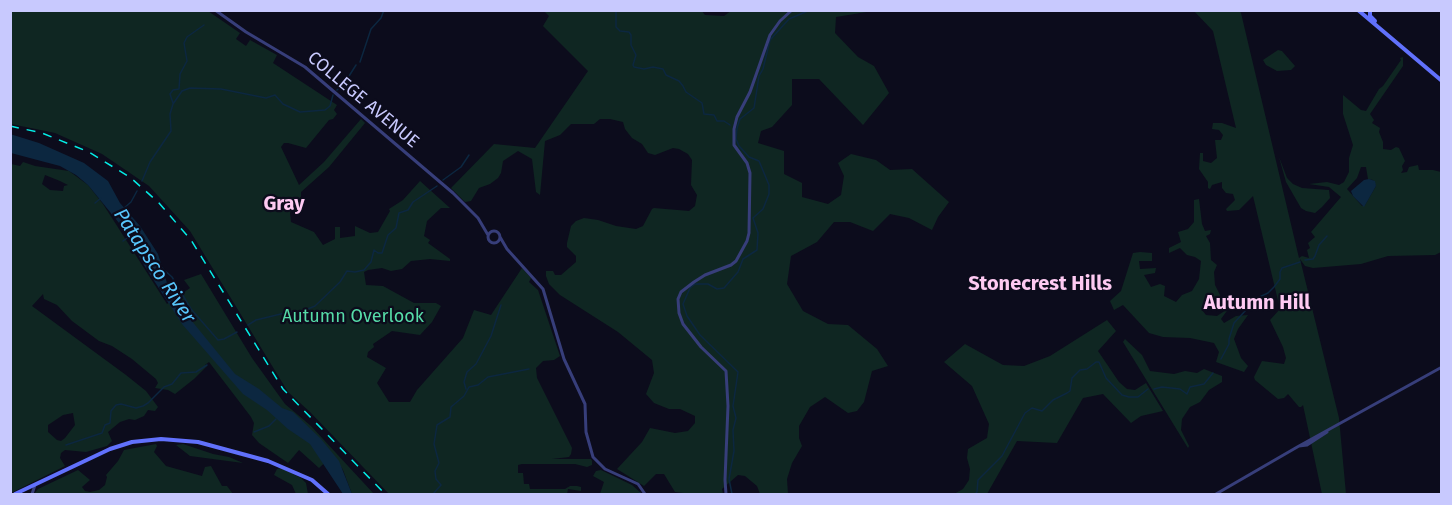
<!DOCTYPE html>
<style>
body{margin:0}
#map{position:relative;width:1452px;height:505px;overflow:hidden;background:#0c0c1c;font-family:"Fira Sans",sans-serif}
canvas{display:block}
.frame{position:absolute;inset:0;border:12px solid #c8c9fe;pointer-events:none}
</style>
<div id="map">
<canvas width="1452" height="505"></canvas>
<div class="frame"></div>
</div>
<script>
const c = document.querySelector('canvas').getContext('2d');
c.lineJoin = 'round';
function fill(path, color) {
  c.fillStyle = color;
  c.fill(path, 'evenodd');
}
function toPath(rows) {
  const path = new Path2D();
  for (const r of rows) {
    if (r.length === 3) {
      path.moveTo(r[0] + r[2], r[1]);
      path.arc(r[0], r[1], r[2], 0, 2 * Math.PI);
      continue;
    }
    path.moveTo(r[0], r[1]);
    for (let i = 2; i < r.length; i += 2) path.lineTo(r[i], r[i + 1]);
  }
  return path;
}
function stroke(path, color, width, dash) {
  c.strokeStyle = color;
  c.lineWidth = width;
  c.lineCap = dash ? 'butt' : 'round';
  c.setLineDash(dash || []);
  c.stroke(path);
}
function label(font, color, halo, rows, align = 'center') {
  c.font = font + ' "Fira Sans",sans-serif';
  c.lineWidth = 4.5;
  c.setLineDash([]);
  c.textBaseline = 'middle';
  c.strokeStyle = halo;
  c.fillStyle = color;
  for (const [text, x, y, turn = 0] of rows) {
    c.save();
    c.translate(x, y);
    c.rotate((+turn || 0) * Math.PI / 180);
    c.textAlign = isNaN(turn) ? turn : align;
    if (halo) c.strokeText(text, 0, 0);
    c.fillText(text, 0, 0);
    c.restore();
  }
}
fill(toPath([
 [701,10,705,15,724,16,732,10,879,10,836,17,835,33,858,57,874,66,889,93,863,125,819,79,792,79,792,105,772,127,761,131,758,143,784,151,784,174,802,183,802,197,828,204,841,195,844,176,838,163,851,154,876,160,890,170,912,169,949,202,938,217,932,230,909,218,890,214,873,231,850,222,834,222,817,242,791,256,787,284,803,311,828,324,848,325,877,349,888,366,872,371,864,402,857,411,848,413,825,397,810,407,799,426,799,438,802,446,792,463,787,479,788,494,760,494,757,486,745,476,738,475,722,489,723,494,692,494,675,492,664,474,656,474,644,486,617,469,642,442,650,428,675,433,688,431,695,423,695,416,680,409,669,409,654,403,646,394,654,373,652,360,618,332,560,295,549,284,546,276,546,271,553,271,555,275,561,275,576,262,576,256,567,247,567,243,571,226,576,221,584,218,598,220,616,226,636,229,643,226,652,209,654,208,689,211,695,206,697,195,691,185,692,160,688,154,679,149,673,148,655,155,648,153,642,144,632,138,625,129,623,122,610,119,600,119,594,124,571,124,560,135,545,141,540,195,536,192,532,159,518,151,503,161,501,173,498,178,490,184,479,188,471,201,465,202,451,188,494,144,535,148,588,71,543,26,549,16,544,11],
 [1239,10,1241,13,1299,258,1302,256,1309,258,1307,250,1310,248,1308,243,1315,237,1311,232,1341,197,1329,187,1309,184,1327,182,1339,185,1344,182,1349,172,1349,158,1353,145,1343,114,1343,95,1361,110,1366,111,1379,89,1383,86,1401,60,1400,58,1403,57,1403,66,1370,114,1374,120,1372,123,1380,128,1379,132,1383,142,1383,149,1391,150,1396,147,1399,148,1405,161,1402,166,1403,170,1401,173,1407,172,1409,167,1418,165,1419,170,1433,170,1441,172,1441,252,1435,255,1388,256,1361,264,1313,268,1305,266,1300,259,1339,418,1346,494,1322,494,1303,405,1301,407,1299,407,1288,394,1284,398,1278,399,1255,380,1254,377,1262,361,1284,364,1286,358,1283,347,1270,320,1280,309,1253,196,1239,210,1227,211,1226,209,1235,200,1233,194,1226,193,1222,188,1222,182,1212,185,1210,189,1208,188,1208,182,1199,169,1200,153,1203,153,1203,161,1211,163,1217,158,1215,140,1221,140,1223,135,1219,130,1212,129,1213,123,1222,123,1236,128,1213,31,1194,11],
 [1361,167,1366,167,1368,179,1373,180,1376,186,1365,205,1362,206,1347,189,1357,178],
 [10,11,208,11,240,33,236,39,246,46,250,40,277,55,273,63,337,105,334,110,337,114,333,119,329,120,306,148,288,143,284,143,281,147,299,185,324,162,361,119,365,123,329,167,301,192,301,204,293,205,290,213,291,222,314,232,323,245,335,239,335,227,340,227,340,238,355,236,355,226,370,233,378,232,390,211,389,209,403,200,420,181,450,208,441,208,427,221,424,236,430,240,428,243,450,259,450,261,430,259,411,261,402,269,391,271,382,268,368,270,364,272,366,285,383,286,414,303,436,303,441,306,432,322,420,335,392,331,373,344,374,347,368,352,367,357,386,368,377,383,389,402,410,402,417,390,463,338,474,310,491,315,522,268,531,278,529,282,538,290,560,356,554,360,543,361,536,368,537,378,572,448,571,454,569,457,552,459,591,459,592,461,592,465,587,467,575,464,522,464,518,465,518,473,523,473,524,484,529,484,530,489,565,489,570,486,577,486,581,487,581,491,568,489,567,494,389,494,310,412,288,392,190,231,149,186,102,154,55,133,11,124],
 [1278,50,1282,51,1295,66,1291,70,1277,71,1266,65,1263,60],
 [1279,157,1287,178,1293,184,1302,188,1329,190,1330,198,1322,207,1315,213,1306,211,1301,208,1286,182],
 [23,162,35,166,69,171,88,185,103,204,167,304,190,288,184,280,201,274,252,358,285,404,311,426,374,494,352,494,343,470,333,455,319,468,299,450,288,463,259,443,252,435,254,423,251,417,209,362,205,365,207,366,194,379,175,394,168,390,155,388,158,383,156,379,132,359,112,346,99,341,72,321,57,305,44,299,43,294,32,306,126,375,146,391,158,407,155,411,148,410,144,416,135,420,129,419,120,422,108,432,112,441,107,446,86,452,65,450,61,453,60,458,65,466,11,493,11,164,20,166],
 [45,175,60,181,68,185,64,186,63,191,50,190,42,184],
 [73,413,75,425,65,438,61,441,57,440,48,432,48,425,63,415],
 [1199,199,1202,224,1205,231,1211,230,1210,234,1206,236,1210,243,1211,260,1217,265,1214,272,1215,285,1223,301,1216,304,1206,303,1202,310,1206,315,1217,316,1229,308,1221,319,1224,323,1236,316,1248,315,1238,329,1234,339,1241,358,1248,366,1244,372,1216,362,1219,352,1214,343,1190,338,1163,337,1149,333,1123,305,1114,310,1110,301,1121,291,1133,253,1140,252,1152,253,1152,261,1139,261,1140,269,1156,268,1155,273,1144,275,1151,287,1160,284,1165,286,1164,296,1176,302,1182,295,1192,291,1199,279,1201,261,1195,257,1187,255,1180,248,1169,253,1169,248,1181,242,1178,232,1188,229,1194,222,1194,200],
 [1107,320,1116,331,1098,351,1119,382,1127,389,1135,390,1146,383,1163,411,1141,416,1131,423,1103,394,1083,398,1057,443,1017,441,987,494,954,494,963,489,969,480,970,469,967,458,968,449,987,438,989,424,972,386,944,362,965,344,1003,365,1024,366,1050,356],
 [1125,339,1142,355,1150,371,1174,374,1185,371,1197,373,1204,369,1222,376,1222,382,1209,390,1200,402,1190,407,1182,419,1181,430,1189,446,1188,448,1123,342],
 [156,444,157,446,154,452,166,466,202,476,205,467,211,466,222,486,227,486,233,494,34,494,38,489,78,470,90,480,82,487,85,491,90,492,99,490,105,485,107,477,106,475,118,461,124,450],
 [183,444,213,454,229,457,243,463,190,456,176,445],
 [281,468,301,478,306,483,308,494,296,494,292,485,274,475,277,469],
 [601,470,632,485,642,494,600,494,604,482,593,476,596,471]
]), '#0f2622');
fill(toPath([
 [10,134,39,143,84,163,108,181,120,203,140,226,158,254,167,283,178,304,235,374,259,389,282,408,293,412,321,439,339,461,352,494,343,494,310,444,288,429,267,410,243,394,182,324,142,262,128,234,88,185,76,175,60,166,11,153],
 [1369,179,1375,181,1376,186,1364,207,1353,196,1351,191,1364,180]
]), '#0c2740');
stroke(toPath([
 [616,10,616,27,620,31,629,32,631,35,631,45,636,55,633,65,634,67,644,69,653,67,663,69,666,75,679,81,683,86,686,92,702,103,704,114,714,115,717,121,724,121,730,125],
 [360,62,371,29,381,18,384,10],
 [337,90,344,84,356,65],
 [173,103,170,94,173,90,179,89,180,74,187,61,184,43,187,37,204,25],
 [443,180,461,167,469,155],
 [142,181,150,162,171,131,170,114,173,104,182,91,190,88,221,89,266,98,275,95,283,104,300,112,325,110,330,106,333,95],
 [95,203,101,198],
 [123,209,131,202,137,191],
 [123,241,130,236],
 [1305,260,1313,259,1315,256,1319,245,1327,236],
 [162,268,172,277,191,309,218,340,224,339,237,332],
 [1253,300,1268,293,1274,287,1280,279,1280,272,1282,268,1300,262],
 [248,325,256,320,289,312,303,311,315,306,340,282,347,271,355,272,364,270,371,262,374,250,378,253,382,253,388,235,396,228,399,213,408,210,413,202,437,186],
 [1221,359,1229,344,1229,339,1234,323,1246,310],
 [466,389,464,382,467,372,476,364,483,351,491,336,501,305],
 [1154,389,1162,387,1180,389,1187,394,1190,387,1204,384,1213,373],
 [254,432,269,426,276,419],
 [66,445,102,433,105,425,110,423,111,411,116,405,121,404,136,408,143,406,148,403,164,387,172,384,181,373,196,372,207,365],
 [433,494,441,485,436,479,435,471,439,463,434,444,437,425,450,417,451,407,464,396,469,387,478,385,488,377,529,369],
 [638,494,640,493],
 [732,494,729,479,734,451,733,430,736,418,733,406,738,372,700,335,687,316,683,304,690,288,695,284,708,284,717,289,724,288,738,272,743,259,757,250,758,233,753,218,763,209,769,194,769,185,759,161,749,157,739,146,736,139,737,128,740,119,754,108,759,76,763,69,770,40,789,19,810,10],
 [975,494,977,492,978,480,1002,456,1025,413,1032,408,1042,411,1053,400,1067,393,1070,391,1072,378,1080,370,1087,369,1096,362,1099,362,1106,378,1122,395,1129,397,1138,397,1148,389]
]), '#0c2740', 1.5);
stroke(toPath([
 [215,10,246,32,305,67,453,193,478,218,488,235],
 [494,237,6],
 [500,237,507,249,543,289,564,359,585,404,586,432,593,457,605,469,638,484,645,494],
 [1327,432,1307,445,1299,446,1442,367],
 [32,494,35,485],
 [726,494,725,480,728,406,726,371,701,347,683,324,679,313,678,299,681,292,694,282,705,275,731,265,736,261,747,241,749,233,750,173,747,163,734,145,734,129,737,117,750,92,770,35,780,21,792,10],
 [1216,494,1299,446]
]), '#373e7a', 3);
stroke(toPath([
 [1358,10,1442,81],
 [1370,10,1370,16,1375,21],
 [15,494,110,449,132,442,161,439,198,442,268,461,312,480,328,494]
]), '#6171fc', 4);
stroke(toPath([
 [10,126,42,133,89,152,131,178,159,203,191,240,283,389,385,494]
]), '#04ede6', 1.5, [9, 8]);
label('18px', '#c8c9fe', '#0c0c1c', [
 ["COLLEGE AVENUE",363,100,40]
]);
label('18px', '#56dba8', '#0c0c1c', [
 ["Autumn Overlook",353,317]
]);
label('bold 20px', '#fecaf2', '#0c0c1c', [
 ["Gray",284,204],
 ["Stonecrest Hills",1040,284],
 ["Autumn Hill",1257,303]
]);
label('italic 20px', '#58c6fc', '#0c0c1c', [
 ["Patapsco River",154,266,57]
]);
</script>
